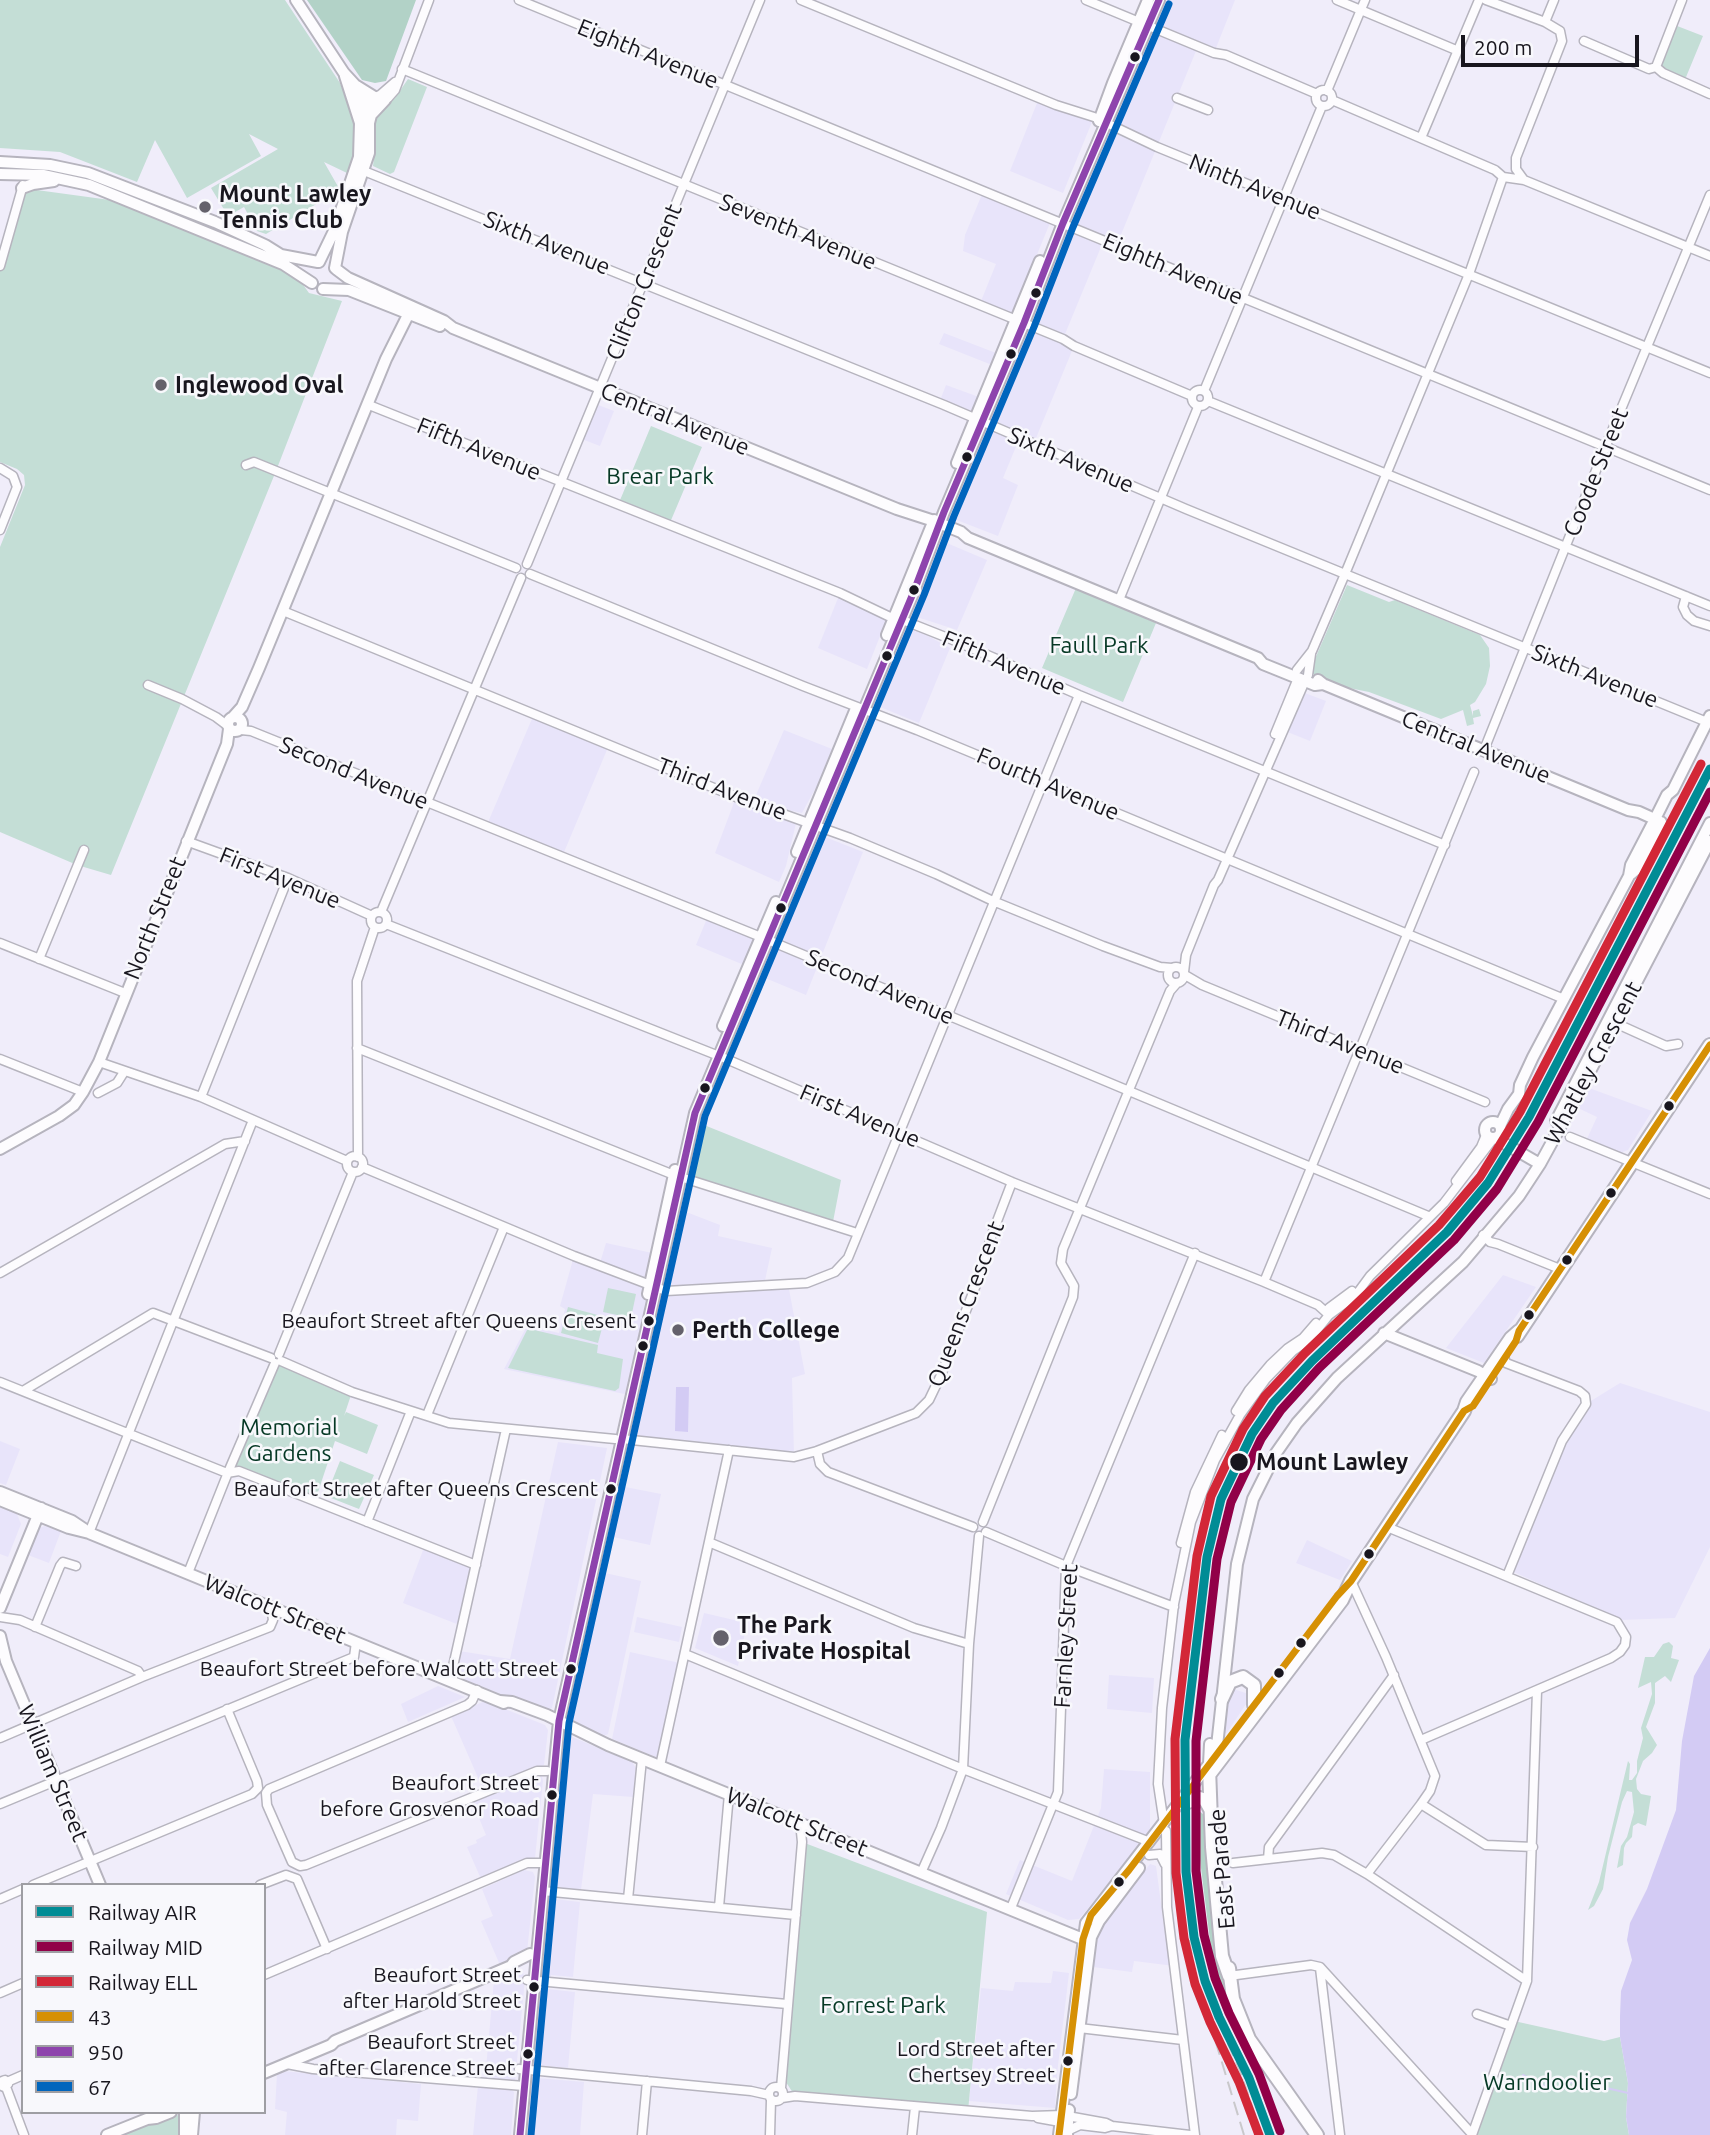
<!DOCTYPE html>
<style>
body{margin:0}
#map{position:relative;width:1710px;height:2135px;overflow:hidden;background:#f0edfa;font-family:Ubuntu,sans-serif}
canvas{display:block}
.legend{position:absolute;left:21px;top:1883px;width:245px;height:231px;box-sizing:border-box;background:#f8f8fc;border:2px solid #9e9ea3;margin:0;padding:9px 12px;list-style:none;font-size:21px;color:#18161e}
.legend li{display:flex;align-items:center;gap:14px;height:35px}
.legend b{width:35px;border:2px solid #9e9ea3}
.scale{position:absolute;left:1461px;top:35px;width:178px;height:32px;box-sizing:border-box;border:4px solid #18161e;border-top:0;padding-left:9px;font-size:21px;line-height:24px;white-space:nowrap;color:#18161e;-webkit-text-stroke:5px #f8f8fc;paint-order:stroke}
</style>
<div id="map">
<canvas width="1710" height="2135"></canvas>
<ul class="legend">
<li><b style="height:9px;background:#008c95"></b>Railway AIR</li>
<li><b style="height:9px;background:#910048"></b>Railway MID</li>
<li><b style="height:9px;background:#d32737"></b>Railway ELL</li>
<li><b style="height:9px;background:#d69004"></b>43</li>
<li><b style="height:9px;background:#8e44ad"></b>950</li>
<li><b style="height:9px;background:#0065bd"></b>67</li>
</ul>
<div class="scale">200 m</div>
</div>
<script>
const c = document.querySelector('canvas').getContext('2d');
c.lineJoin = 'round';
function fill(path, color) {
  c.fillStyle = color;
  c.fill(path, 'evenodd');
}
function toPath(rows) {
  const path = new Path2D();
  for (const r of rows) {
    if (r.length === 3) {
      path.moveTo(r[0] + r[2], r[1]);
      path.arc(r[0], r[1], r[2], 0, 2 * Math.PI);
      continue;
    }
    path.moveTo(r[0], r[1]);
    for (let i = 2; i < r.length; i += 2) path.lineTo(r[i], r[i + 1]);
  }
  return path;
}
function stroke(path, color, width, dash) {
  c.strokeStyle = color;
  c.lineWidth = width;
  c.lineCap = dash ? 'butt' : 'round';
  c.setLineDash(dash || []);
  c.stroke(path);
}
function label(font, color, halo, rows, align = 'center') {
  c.font = font + ' Ubuntu,sans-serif';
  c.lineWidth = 5;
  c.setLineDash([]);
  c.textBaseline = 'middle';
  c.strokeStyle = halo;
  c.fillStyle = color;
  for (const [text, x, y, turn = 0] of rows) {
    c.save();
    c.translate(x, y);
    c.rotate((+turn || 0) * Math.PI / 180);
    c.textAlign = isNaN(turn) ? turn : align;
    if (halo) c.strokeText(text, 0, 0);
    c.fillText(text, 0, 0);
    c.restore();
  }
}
fill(toPath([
 [1162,0,1235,0,1214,53,1198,46,1116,247,1103,242,1063,339,1074,346,1034,443,1020,437,1003,478,1018,485,998,536,954,519,951,512],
 [1039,98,1094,117,1063,193,1010,171],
 [983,192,1052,218,1011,318,979,306,996,264,963,251,965,235],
 [944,333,996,353,992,365,939,344],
 [946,385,979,397,972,418,939,403],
 [593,403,614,411,600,446,579,438],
 [942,541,987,560,957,630,917,617,914,609,940,542],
 [840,593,888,616,867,669,818,648],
 [904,628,908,628,928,636,950,648,919,723,873,704],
 [1302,692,1326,701,1310,741,1285,731],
 [534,714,609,745,562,857,486,827],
 [784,730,832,749,819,782,802,813,757,803,796,823,786,866,779,882,715,853,736,797,753,802],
 [820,835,863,852,806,995,758,975],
 [708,916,756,935,744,965,696,945],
 [1589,1088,1652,1111,1628,1150,1614,1155,1585,1143,1597,1117,1578,1108],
 [681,1210,720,1225,718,1236,772,1248,764,1285,788,1284,805,1374,792,1378,794,1455,625,1439,634,1396,504,1369,527,1326,559,1333,565,1309,560,1306,574,1256,599,1266,606,1243,671,1257],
 [1503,1275,1536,1287,1484,1363,1446,1348],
 [1620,1383,1710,1412,1710,1547,1675,1618,1620,1620,1505,1568,1562,1441,1586,1404],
 [0,1441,20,1449,6,1485,0,1483],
 [558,1442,607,1448,552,1708,545,1712,463,1679,457,1674,456,1666,459,1651,510,1659],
 [615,1485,661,1494,650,1545,604,1535],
 [0,1507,17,1514,21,1524,8,1557,0,1554],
 [45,1526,61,1531,49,1563,28,1555,39,1528],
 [1307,1540,1352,1561,1340,1580,1296,1563],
 [425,1545,476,1565,462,1626,403,1603],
 [596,1571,641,1581,608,1734,604,1736,567,1720,564,1716],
 [704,1613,747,1623,738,1666,695,1648],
 [637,1617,682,1627,679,1642,634,1632],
 [630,1652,680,1663,659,1754,656,1757,612,1739],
 [1109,1675,1154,1678,1152,1713,1107,1709],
 [438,1686,465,1697,408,1722,401,1704],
 [1230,1688,1252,1695,1226,1734,1224,1732],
 [485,1701,545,1725,548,1730,544,1765,483,1789,451,1716],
 [565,1734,632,1762,636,1768,633,1797,593,1794,581,1890,548,1888,561,1735],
 [1104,1769,1150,1772,1150,1832,1139,1844,1136,1852,1079,1919,1068,1920,1006,1894,1020,1860,1072,1881,1101,1808],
 [536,1775,542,1777,543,1781,535,1858,481,1879,467,1847,477,1843,476,1840,486,1835,472,1801],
 [1150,1864,1156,1866,1164,1926,1174,1966,1134,1961,1132,1972,1093,1967,1098,1932],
 [524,1870,533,1872,535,1877,527,1952,525,1955,500,1965,481,1921,493,1916,482,1889],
 [553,1895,554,1899,580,1902,573,1977,551,1975,550,1980,540,1977,546,1898],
 [515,1971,523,1973,525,1979,515,2081,485,2079,494,1980],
 [1053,1971,1069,1973,1057,2074,1055,2108,969,2101,981,1988,1013,1991,1015,1982,1051,1983],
 [544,1985,547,1985,547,1989,575,1992,568,2068,537,2065,536,2067,531,2064,537,1988],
 [283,2071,421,2084,418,2121,397,2119,396,2135,285,2135,287,2112,275,2109,277,2074],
 [531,2074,536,2074,536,2078,584,2082,580,2135,523,2135],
 [478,2086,510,2089,514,2092,511,2135,473,2135]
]), '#e8e4fa');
fill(toPath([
 [0,0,285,0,340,83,355,121,354,155,347,173,324,162,340,190,266,234,257,231,244,207,228,216,211,188,278,149,249,134,261,156,187,198,155,140,137,182,60,152,0,148],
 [1672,24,1703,36,1684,82,1656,67],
 [408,79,427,87,394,172,390,174,373,166,376,141,374,119,382,108,395,98],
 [22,188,110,200,145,212,296,275,309,293,342,301,276,471,111,875,77,865,0,832,0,547,25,485,24,475,17,469,0,462,0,270],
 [651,426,702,447,669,525,618,505],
 [1347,585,1389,602,1395,600,1480,635,1489,648,1490,666,1486,684,1475,702,1470,705,1473,716,1473,711,1479,709,1481,716,1473,718,1474,724,1467,726,1463,710,1441,719,1369,692,1344,687,1313,674,1311,668],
 [1076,588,1156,623,1123,702,1042,668],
 [699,1123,841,1180,832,1227,688,1178],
 [608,1288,636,1294,631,1318,603,1312],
 [568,1307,605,1317,598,1343,561,1333],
 [530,1329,598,1345,597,1353,623,1359,619,1388,615,1391,508,1368,527,1330],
 [276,1360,352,1392,344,1416,346,1412,378,1425,367,1454,335,1441,315,1501,229,1470],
 [340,1461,374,1475,359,1509,326,1496],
 [1669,1642,1673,1646,1671,1658,1679,1660,1671,1682,1665,1676,1655,1683,1655,1703,1646,1727,1657,1745,1652,1753,1643,1761,1636,1779,1637,1789,1641,1794,1651,1796,1646,1826,1638,1823,1633,1826,1632,1837,1626,1843,1624,1848,1623,1865,1617,1868,1621,1846,1627,1837,1634,1812,1632,1792,1627,1791,1622,1802,1608,1857,1603,1889,1594,1906,1588,1910,1599,1882,1628,1761,1630,1764,1629,1780,1632,1780,1637,1773,1637,1761,1643,1738,1641,1728,1652,1694,1651,1682,1638,1688,1645,1657,1654,1657,1663,1644],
 [802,1842,987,1912,968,2111,795,2096,780,2073],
 [1514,2021,1604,2041,1620,2037,1628,2083,1626,2117,1629,2135,1472,2135],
 [178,2115,182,2118,182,2135,121,2135]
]), '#c4ded6');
fill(toPath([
 [307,0,416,0,386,81,375,83,362,80],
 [1196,1808,1205,1816,1225,1993,1231,2012,1229,2013,1213,1964,1198,1844]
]), '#b2d2c7');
fill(toPath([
 [676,1387,689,1387,688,1432,675,1431],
 [1710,1648,1710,2135,1629,2135,1626,2117,1628,2083,1620,2037,1620,2016,1621,1991,1632,1960,1627,1940,1630,1923,1647,1889,1676,1810,1682,1741,1694,1676]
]), '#d3cbf4');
stroke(toPath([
 [1523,2075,1542,2085,1555,2089,1567,2082,1589,2084,1628,2093]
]), '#d3cbf4', 2);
const minor = toPath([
 [519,0,1710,490],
 [801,0,1056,105,1094,117,1157,147,1710,373],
 [1086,0,1214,53,1226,55,1317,94],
 [1337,0,1456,50],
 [1486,0,1545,22,1560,31,1562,41,1516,158,1516,169,1524,180],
 [1545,22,1554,0],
 [1584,41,1649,69,1656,67,1663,73,1710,94],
 [1656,67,1682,0],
 [402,69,1063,339,1074,346,1192,396],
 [1324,98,8],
 [1327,91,1365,0],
 [1177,98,1208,110],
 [1332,100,1495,170,1503,177,1524,180,1710,256],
 [359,104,380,95,395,82],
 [360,110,388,98,395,90,429,0],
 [1421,138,1479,0],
 [359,169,944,405,1186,509,1707,722],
 [0,266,23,185],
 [1200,398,8],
 [1204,391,1322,106],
 [1208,401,1710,606],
 [369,405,840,593,888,616,905,621,953,640,1079,695,1445,845],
 [246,465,254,462,516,568],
 [0,468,13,476,17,487,0,530],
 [527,564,760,0],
 [530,574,803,686,917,730,1564,999],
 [1686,596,1683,607,1687,615,1694,621,1710,626],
 [1119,600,1198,407],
 [283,611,736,797,850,838,936,874,993,901,1103,946,1160,967,1172,968],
 [1297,670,1312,651,1345,574,1469,274,1503,177],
 [1308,675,1311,654],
 [148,685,182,699,216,717,228,726],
 [241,730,251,731,756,935,1428,1216],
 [1275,734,1298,678],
 [1484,750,1607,443,1710,195],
 [186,841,288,878,372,916],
 [381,912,521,578],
 [379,920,8],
 [386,924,724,1058,1012,1182,1264,1282,1318,1305,1329,1315],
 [0,943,125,993],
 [39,959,84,850],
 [1176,975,8],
 [1184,972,1186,955,1214,885,1218,880,1305,681],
 [1185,975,1202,985,1485,1102],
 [1613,1022,1666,1046,1678,1044],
 [357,1048,674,1175,857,1233],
 [0,1059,83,1092],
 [99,1062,201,1097,347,1161],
 [98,1093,117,1083,124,1072],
 [201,1097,288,878],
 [1570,1137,1710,1194],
 [355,1164,8],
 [358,1157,357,981,375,927],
 [362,1167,574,1256,666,1291,807,1283,835,1272,848,1258,1079,695],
 [1456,1181,1481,1147,1486,1135],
 [1483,1235,1490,1242,1498,1244,1560,1269],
 [0,1273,225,1144,245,1141],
 [1264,1282,1474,772],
 [1329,1308,1352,1291],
 [1502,1350,1506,1363,1579,1391,1585,1396,1586,1404,1562,1441,1507,1576],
 [279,1354,353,1172],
 [281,1361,352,1392,449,1423,615,1439],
 [0,1382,227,1473,239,1471,476,1565],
 [23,1391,153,1313,271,1358],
 [1236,1411,1249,1390,1270,1365,1288,1348,1303,1338,1316,1323],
 [427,1415,504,1227],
 [622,1439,794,1457,817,1451,916,1413,929,1400,941,1375,981,1272,991,1237,1012,1182],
 [817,1451,820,1464,828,1472,973,1527],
 [367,1522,411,1411],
 [983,1522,1073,1297,1074,1286,1061,1263,1063,1249,1170,991,1177,983],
 [1387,1527,1617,1622,1626,1637,1625,1645,1620,1652,1611,1658,1421,1740],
 [986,1532,1066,1566,1174,1607],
 [89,1533,253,1120],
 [711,1543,914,1628,969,1644],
 [1181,1543,1195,1492,1222,1435],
 [188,1573,229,1470,275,1363],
 [1351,1581,1386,1657,1435,1776,1430,1791,1421,1804,1367,1874],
 [0,1617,20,1620,138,1671,142,1677],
 [35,1627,60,1566,63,1562,76,1566],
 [685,1654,963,1769,1150,1842],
 [450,1680,506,1429],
 [477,1690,472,1701,467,1705,269,1789,266,1793,267,1805,292,1862,300,1866,306,1865,537,1771,547,1771],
 [0,1738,142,1677,270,1627,273,1620,271,1607],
 [660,1766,729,1450],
 [0,1804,354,1657,356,1642],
 [1421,1804,1486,1845,1533,1847],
 [1164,1824,1158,1784,1162,1708,1174,1604,1191,1522,1215,1460,1240,1415,1266,1379,1293,1351,1309,1340,1329,1315,1356,1295,1370,1276,1444,1203,1493,1139],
 [1166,1831,1167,1907,1195,2135],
 [1149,1855,1160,1854,1165,1864],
 [1268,1859,1269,1847,1394,1675],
 [1233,1863,1322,1853,1334,1855,1367,1874,1527,1981],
 [921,1873,941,1828,963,1769,969,1644,979,1536],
 [33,1885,252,1794,258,1788,257,1781,227,1709],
 [260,1885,286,1875,297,1879,327,1949],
 [542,1891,796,1915],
 [0,1899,23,1889],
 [628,1899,642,1759],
 [719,1907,729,1794],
 [1011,1908,1058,1792,1066,1566,1195,1253],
 [1320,1968,1340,2135],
 [264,1975,527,1863,545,1863],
 [1229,1976,1311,1965,1320,1967,1472,2134],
 [527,1980,787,2004],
 [0,1993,23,1983],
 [1477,2014,1511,2026],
 [1079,2028,1183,2040],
 [287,2064,313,2069,524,2086],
 [519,2069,751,2091,769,2095],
 [0,2082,5,2080,8,2084,4,2087,0,2085],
 [7,2082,23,2075],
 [776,2094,7],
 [6,2087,24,2135],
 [781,2088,802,1842,800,1822],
 [782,2098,795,2096,1032,2116,1062,2115,1106,2123,1112,2126,1190,2135],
 [1038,2118,1066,2123],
 [1067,2131,1080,2125,1105,2128,1112,2126],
 [642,2135,647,2081],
 [770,2135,771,2100],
 [912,2135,915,2107],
 [1472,2135,1527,1981,1537,1691]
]);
const major = toPath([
 [296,0,344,73,355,85,364,103,369,123,369,153,342,232,335,268],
 [355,85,376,98],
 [1099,121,1113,83,1148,0],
 [369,123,371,115,385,100],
 [0,162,50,165,88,173,215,222,265,245,281,255,318,262],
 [0,174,43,175,89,185,283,264,312,283],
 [22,188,33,184,54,181],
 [319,262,334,231,359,157,360,123,345,76],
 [336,269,348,278,444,321,453,328,897,509,934,521,961,532,968,538,1258,658,1263,664,1315,685,1323,684],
 [323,289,349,290,440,326],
 [957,463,1040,261],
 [887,635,934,520],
 [1318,680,1323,684,1628,810,1639,812,1659,821],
 [235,724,7],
 [233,717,242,707,259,668,386,359,412,307],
 [797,852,855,711],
 [1631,874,1638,868,1661,822],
 [723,1026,776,902],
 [1556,1121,1710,823],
 [1493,1130,8],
 [1500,1126,1508,1109,1519,1094,1520,1085,1533,1057,1629,876,1631,865,1655,819,1667,795,1673,790,1710,716],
 [1495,1138,1540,1164],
 [0,1149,59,1116,74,1105,83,1092,99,1062,227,744,229,729],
 [648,1294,675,1170],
 [1384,1333,1478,1371,1491,1379],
 [0,1492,72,1521,84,1529],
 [0,1500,69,1528,89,1533,504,1703],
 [0,1608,41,1508],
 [0,1636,6,1661,100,1885],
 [500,1701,512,1702,547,1715,608,1745,1090,1942],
 [1216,1755,1237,1564,1253,1499,1276,1453,1297,1423,1337,1378,1463,1262,1519,1196,1540,1164,1575,1100,1710,841],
 [264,2073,331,2045,335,2041,511,1966,514,1962,530,1954],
 [1071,2094,1091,1937,1099,1921,1139,1868],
 [107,2135,147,2119,156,2118,171,2112],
 [185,2135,185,2112],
 [192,2135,194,2112],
 [520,2135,559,1721,695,1113,914,591,944,512,1024,323,1063,223,1159,0],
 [1059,2135,1086,1923,1209,1764,1210,1744],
 [1067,2135,1069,2110]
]);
const highway = toPath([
 [1517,1336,1710,1045],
 [1222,1699,1230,1682,1243,1677,1254,1685,1254,1705],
 [1209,1768,1212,1847,1222,1956,1229,1976],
 [1209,1775,1342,1600,1351,1581,1464,1411,1467,1402,1511,1338,1519,1331],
 [1188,1802,1200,1798,1205,1800,1210,1809],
 [1229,1968,1233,1999,1249,2039,1317,2135]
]);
stroke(minor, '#b6b4be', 11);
stroke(major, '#b6b4be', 14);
stroke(highway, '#b6b4be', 16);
stroke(minor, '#fdfcfe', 8);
stroke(major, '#fdfcfe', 10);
stroke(highway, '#fdfcfe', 12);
stroke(toPath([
 [1189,1940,1196,1977,1244,2135],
 [1219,2024,1240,2071,1262,2135]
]), '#c9c8cb', 2, [14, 7]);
stroke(toPath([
 [1059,2135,1083,1939,1091,1915,1129,1870,1337,1596,1351,1581,1464,1411,1473,1406,1516,1341,1519,1331,1710,1045]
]), '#d69004', 7);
stroke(toPath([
 [520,2135,559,1721,695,1113,914,591,944,512,1024,323,1063,223,1159,0]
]), '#8e44ad', 7);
stroke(toPath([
 [531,2135,569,1723,705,1116,924,595,954,516,1034,327,1073,227,1169,4]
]), '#0065bd', 7);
stroke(toPath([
 [1270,2135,1249,2078,1219,2017,1205,1981,1194,1937,1186,1872,1185,1740,1207,1557,1221,1499,1252,1434,1273,1403,1312,1361,1447,1232,1488,1183,1529,1117,1710,769]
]), '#008c95', 9);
stroke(toPath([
 [1280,2131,1259,2074,1229,2013,1215,1978,1204,1935,1196,1871,1196,1741,1217,1559,1231,1502,1261,1439,1281,1410,1319,1368,1454,1240,1497,1189,1538,1122,1710,792]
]), '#910048', 9);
stroke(toPath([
 [1259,2135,1239,2082,1210,2022,1195,1984,1184,1938,1176,1873,1175,1739,1197,1556,1211,1496,1243,1429,1265,1396,1305,1353,1439,1225,1480,1177,1520,1112,1701,764]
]), '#d32737', 9);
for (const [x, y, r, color] of [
 [1135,57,6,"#18161e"],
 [205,207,7,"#64616b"],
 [1036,293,6,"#18161e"],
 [1011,354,6,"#18161e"],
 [161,385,7,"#64616b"],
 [967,457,6,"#18161e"],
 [914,590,6,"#18161e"],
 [887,656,6,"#18161e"],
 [781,908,6,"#18161e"],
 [705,1088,6,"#18161e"],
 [1669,1106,6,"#18161e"],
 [1611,1193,6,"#18161e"],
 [1567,1260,6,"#18161e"],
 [1529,1315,6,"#18161e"],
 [649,1321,6,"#18161e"],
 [678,1330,7,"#64616b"],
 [643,1346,6,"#18161e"],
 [1239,1462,10,"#18161e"],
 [611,1489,6,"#18161e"],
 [1369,1554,6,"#18161e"],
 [721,1638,9,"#64616b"],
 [1301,1643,6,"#18161e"],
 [571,1669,6,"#18161e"],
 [1279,1673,6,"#18161e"],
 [552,1795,6,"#18161e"],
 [1119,1882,6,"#18161e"],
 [534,1987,6,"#18161e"],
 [528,2054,6,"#18161e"],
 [1068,2061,6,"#18161e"]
]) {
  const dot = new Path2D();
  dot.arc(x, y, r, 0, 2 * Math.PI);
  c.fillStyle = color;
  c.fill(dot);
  stroke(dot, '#f8f8fc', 2.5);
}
label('21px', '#18161e', '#f8f8fc', [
 ["Beaufort Street after Queens Cresent",636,1321],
 ["Beaufort Street after Queens Crescent",598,1489],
 ["Beaufort Street before Walcott Street",558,1669],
 ["Beaufort Street",539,1783],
 ["before Grosvenor Road",539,1809],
 ["Beaufort Street",521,1975],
 ["after Harold Street",521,2001],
 ["Beaufort Street",515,2042],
 ["after Clarence Street",515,2068],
 ["Lord Street after",1055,2049],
 ["Chertsey Street",1055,2075]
], 'right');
label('23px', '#18161e', '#f8f8fc', [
 ["Eighth Avenue",648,54,22],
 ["Ninth Avenue",1255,187,22],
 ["Seventh Avenue",798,232,22],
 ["Sixth Avenue",547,243,22],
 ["Eighth Avenue",1173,269,23],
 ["Clifton Crescent",644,282,-68],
 ["Central Avenue",675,419,22],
 ["Fifth Avenue",479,449,22],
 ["Sixth Avenue",1071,460,23],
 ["Coode Street",1596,472,-68],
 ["Fifth Avenue",1004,663,23],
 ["Sixth Avenue",1595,676,22],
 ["Central Avenue",1476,747,22],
 ["Second Avenue",354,773,22],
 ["Fourth Avenue",1048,784,23],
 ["Third Avenue",722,789,21],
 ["First Avenue",280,878,22],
 ["North Street",155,918,-68],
 ["Second Avenue",880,987,23],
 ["Third Avenue",1340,1042,22],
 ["Whatley Crescent",1593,1063,-62],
 ["First Avenue",860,1116,23],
 ["Queens Crescent",966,1304,-69],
 ["Walcott Street",275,1609,22],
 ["Farnley Street",1066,1636,-87],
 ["William Street",53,1773,67],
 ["Walcott Street",797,1822,22],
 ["East Parade",1222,1869,-95]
]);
label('bold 23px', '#18161e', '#f8f8fc', [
 ["Mount Lawley",219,194],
 ["Tennis Club",219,220],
 ["Inglewood Oval",175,385],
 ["Perth College",692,1330],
 ["The Park",737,1625],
 ["Private Hospital",737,1651]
], 'left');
label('23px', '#063925', '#f8f8fc', [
 ["Brear Park",660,476],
 ["Faull Park",1099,645],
 ["Memorial",289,1427],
 ["Gardens",289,1453],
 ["Forrest Park",883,2005],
 ["Warndoolier",1547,2082]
]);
label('bold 23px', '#18161e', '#f8f8fc', [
 ["Mount Lawley",1256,1462]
], 'left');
</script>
